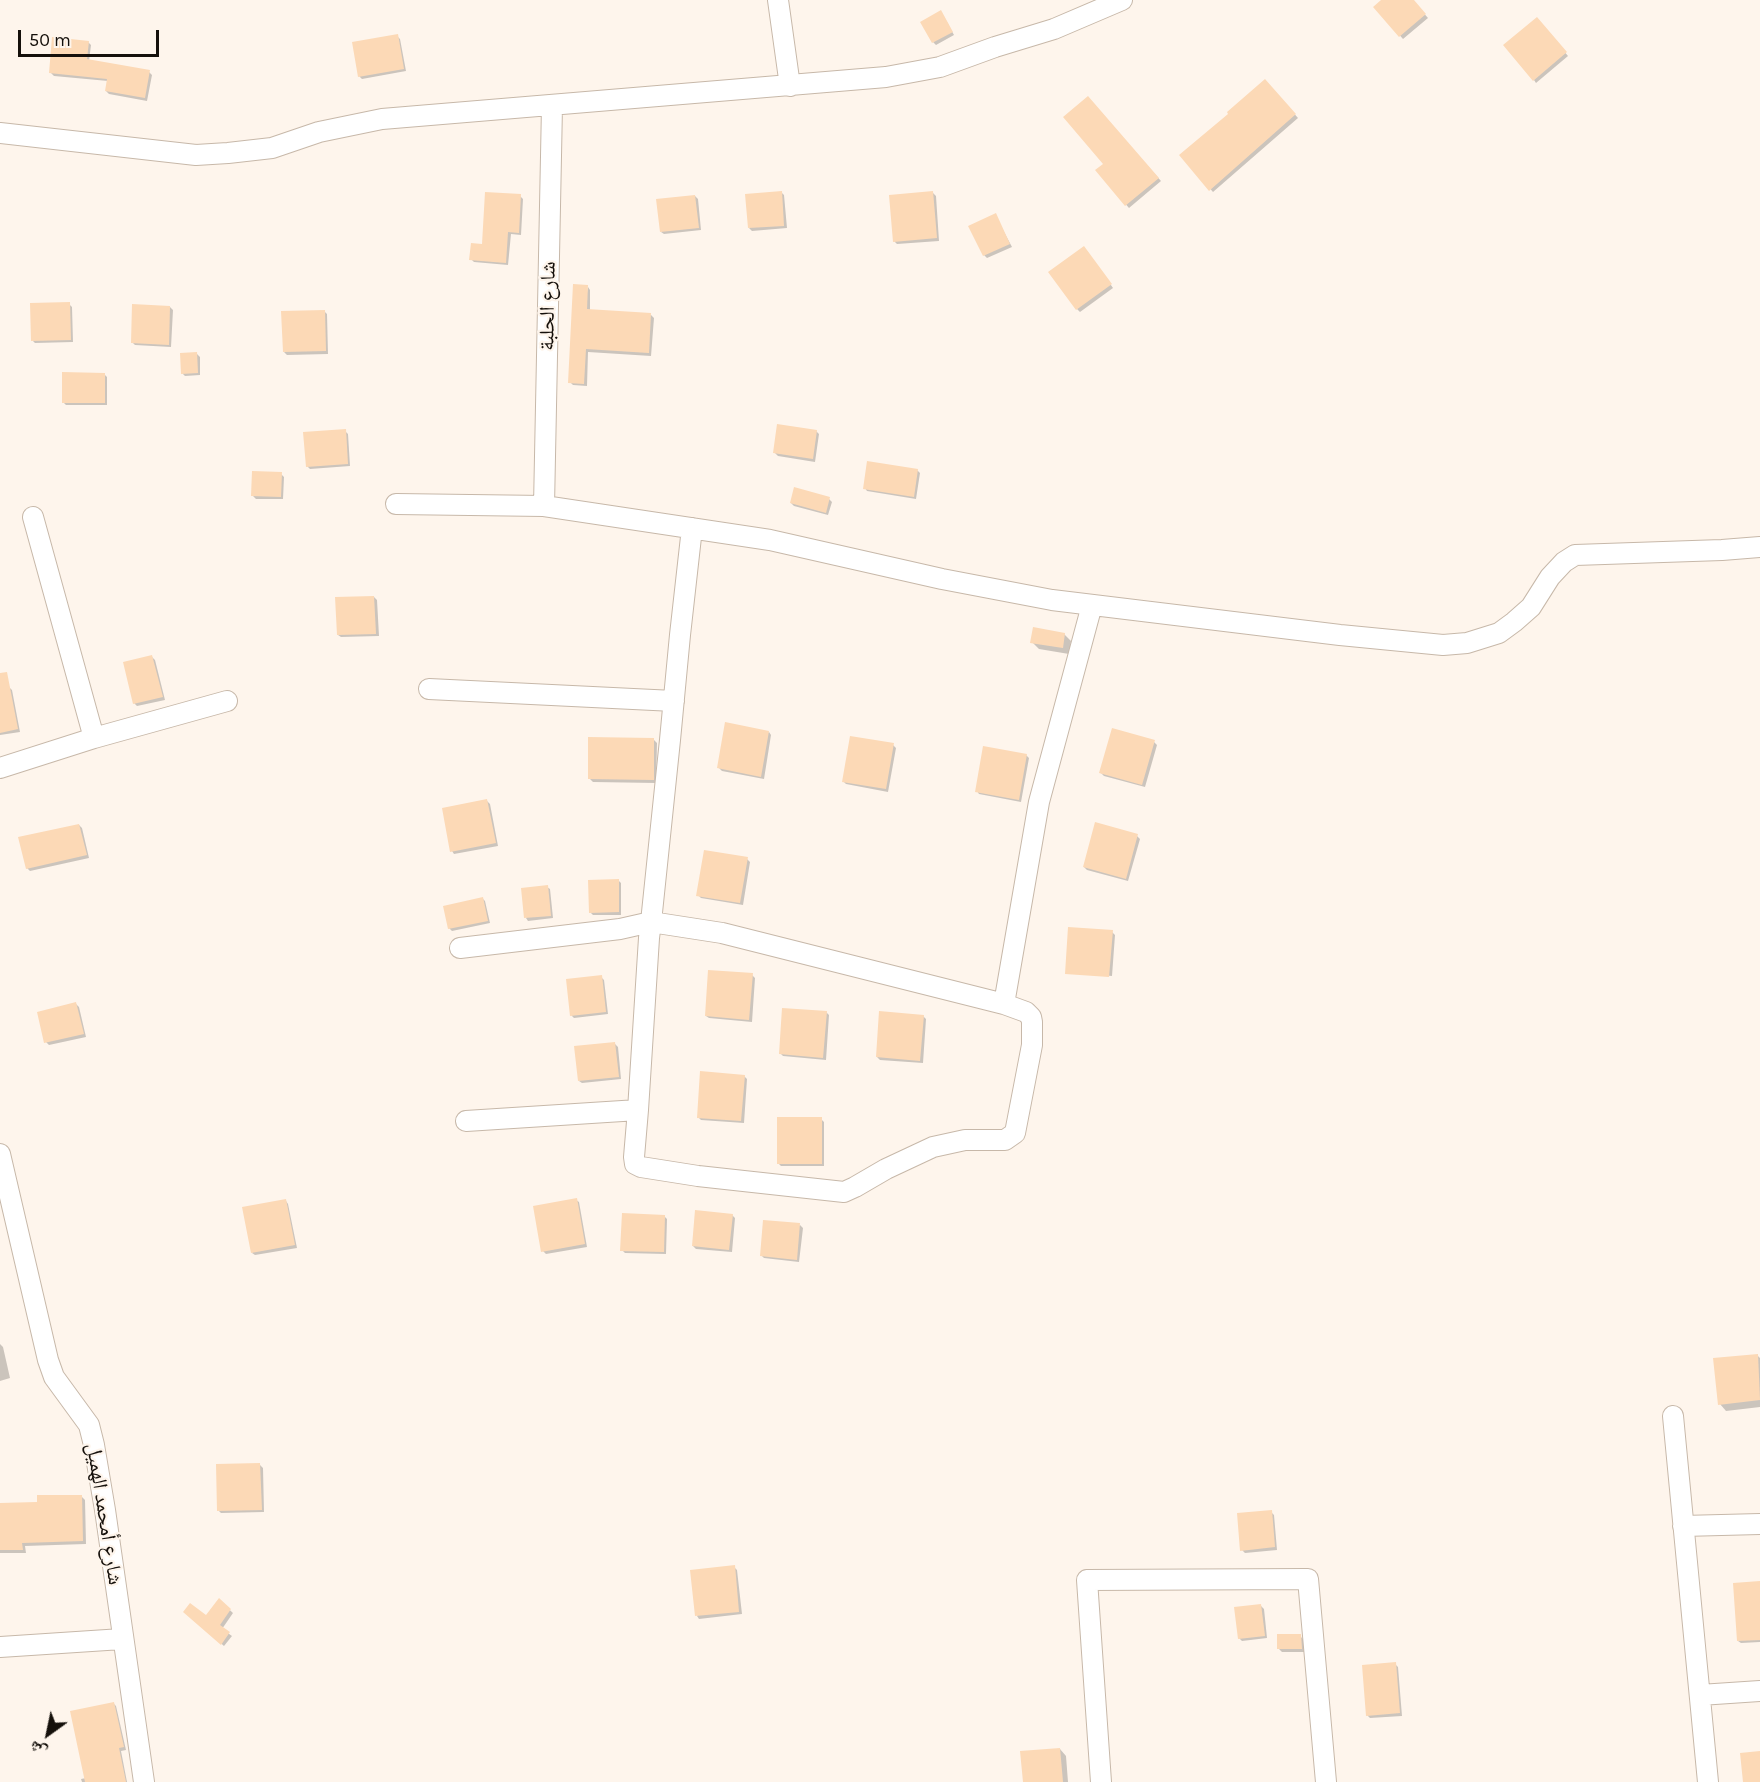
<!DOCTYPE html>
<meta charset="utf-8">
<style>
body{margin:0}
#map{position:relative;width:1760px;height:1782px;overflow:hidden;background:#fef5ec;font-family:Karla,"Noto Naskh Arabic",sans-serif}
canvas{display:block}
.north{position:absolute;left:18px;top:1704px;width:60px;height:60px;-webkit-text-stroke:4px #fef5ec;paint-order:stroke;rotate:213deg;font-size:16px;font-weight:700;line-height:24px;text-align:center;color:#15100b}
.north::after{content:'';display:block;margin:auto;width:21px;height:27px;background:#15100b;clip-path:polygon(50% 0,100% 100%,50% 72%,0 100%)}
.scale{position:absolute;left:18px;top:30px;width:141px;height:27px;box-sizing:border-box;border:3px solid #15100b;border-top:0;padding-left:8px;font-size:18px;line-height:21px;white-space:nowrap;color:#15100b;-webkit-text-stroke:4px #fef5ec;paint-order:stroke}
</style>
<div id="map">
<canvas width="1760" height="1782"></canvas>
<div class="north">ش</div>
<div class="scale">50 m</div>
</div>
<script>
const c = document.querySelector('canvas').getContext('2d');
c.lineJoin = 'round';
function fill(path, color) {
  c.fillStyle = color;
  c.fill(path, 'evenodd');
}
function toPath(rows) {
  const path = new Path2D();
  for (const r of rows) {
    path.moveTo(r[0], r[1]);
    for (let i = 2; i < r.length; i += 2) path.lineTo(r[i], r[i + 1]);
  }
  return path;
}
function stroke(path, color, width, dash) {
  c.strokeStyle = color;
  c.lineWidth = width;
  c.lineCap = dash ? 'butt' : 'round';
  c.setLineDash(dash || []);
  c.stroke(path);
}
function label(font, color, halo, rows, align = 'center') {
  c.font = font + ' Karla,"Noto Naskh Arabic",sans-serif';
  c.lineWidth = 4.5;
  c.setLineDash([]);
  c.textBaseline = 'middle';
  c.strokeStyle = halo;
  c.fillStyle = color;
  for (const [text, x, y, turn = 0] of rows) {
    c.save();
    c.translate(x, y);
    c.rotate((+turn || 0) * Math.PI / 180);
    c.textAlign = isNaN(turn) ? turn : align;
    if (halo) c.strokeText(text, 0, 0);
    c.fillText(text, 0, 0);
    c.restore();
  }
}
fill(toPath([
 [1383,0,1412,0,1428,18,1403,39,1375,7],
 [943,15,954,35,936,45,933,42],
 [1537,19,1568,56,1536,83,1534,80],
 [397,36,400,39,406,71,362,79,359,76],
 [88,42,91,45,89,61,149,72,152,75,147,101,109,94,106,91,108,81,54,76,51,73],
 [1265,81,1298,118,1213,192,1181,155,1231,114],
 [1088,98,1161,181,1129,208,1097,171,1105,164],
 [781,192,784,195,787,228,752,231,749,228],
 [933,193,936,196,939,241,897,244,894,241],
 [520,196,523,199,521,235,511,234,508,265,474,262,471,259,483,246],
 [695,196,698,199,701,230,664,234,661,232],
 [995,215,1012,247,987,258,984,255],
 [1087,251,1113,288,1080,312,1077,309],
 [588,287,590,290,590,311,651,315,654,318,651,356,588,352,587,386,573,385,570,382],
 [69,304,72,307,73,342,35,343,32,340],
 [170,307,173,310,171,347,135,345,132,342],
 [324,311,327,314,328,354,287,355,284,352],
 [197,354,200,357,200,375,185,376,182,373],
 [104,374,107,377,107,405,66,405,63,402],
 [345,431,348,434,350,466,310,469,307,466],
 [816,431,819,434,815,462,778,456,775,453],
 [917,470,920,473,916,499,867,491,865,488],
 [281,474,284,477,283,499,256,499,253,496],
 [829,499,832,502,828,515,794,506,791,503],
 [374,597,377,600,379,636,341,637,338,635],
 [1064,634,1071,641,1069,654,1039,649,1032,642],
 [152,657,155,660,165,700,137,706,134,703],
 [9,687,12,690,20,732,0,735,0,689],
 [769,732,771,735,764,779,722,771,719,768],
 [654,740,657,743,656,783,593,782,590,779],
 [1154,742,1157,745,1145,787,1104,776,1101,773],
 [893,745,896,748,888,792,846,784,843,781],
 [1026,755,1029,758,1021,802,979,794,977,791],
 [487,801,490,804,498,846,454,854,452,851],
 [79,825,82,828,89,858,30,871,27,868],
 [1137,836,1140,839,1128,881,1087,870,1084,867],
 [747,859,750,862,743,905,701,898,698,895],
 [618,880,621,883,621,915,593,915,590,912],
 [547,887,550,889,553,918,528,921,526,918],
 [483,899,485,901,490,923,452,931,449,928],
 [1112,932,1115,935,1112,976,1067,972],
 [752,975,755,978,752,1022,709,1018,706,1016],
 [601,977,604,980,608,1014,574,1018,571,1015],
 [76,1004,79,1007,86,1037,49,1045,46,1042],
 [826,1012,829,1015,826,1060,783,1056,781,1054],
 [923,1016,926,1019,923,1063,880,1060,877,1057],
 [615,1044,618,1047,621,1079,582,1083,579,1081],
 [744,1076,747,1079,744,1123,701,1120,698,1117],
 [821,1119,824,1122,824,1166,781,1166,778,1163],
 [576,1200,579,1202,587,1247,546,1254,543,1251],
 [286,1201,288,1204,297,1248,255,1255,252,1253],
 [732,1215,735,1218,732,1252,696,1249,693,1246],
 [664,1216,667,1219,666,1254,625,1253,622,1250],
 [800,1225,803,1228,799,1262,764,1258,761,1255],
 [0,1344,3,1347,10,1378,0,1381],
 [1757,1355,1760,1358,1760,1407,1726,1411,1720,1404],
 [260,1465,263,1468,264,1512,221,1513,218,1510],
 [81,1496,85,1500,86,1544,25,1546,26,1553,0,1553,0,1504,39,1504],
 [1271,1512,1274,1515,1277,1550,1245,1553,1242,1550],
 [734,1567,737,1570,742,1614,699,1619,697,1616],
 [1760,1583,1760,1642,1741,1643,1738,1641],
 [219,1600,233,1613,222,1629,232,1636,224,1646,185,1611,206,1617],
 [1261,1606,1264,1609,1267,1638,1242,1641,1239,1638],
 [1300,1636,1303,1639,1304,1652,1282,1652,1279,1649],
 [1395,1664,1398,1667,1402,1716,1370,1718,1367,1715],
 [113,1703,116,1706,126,1750,121,1751,127,1782,82,1782,81,1779,86,1778],
 [1060,1749,1066,1756,1068,1782,1024,1782]
]), '#0003');
fill(toPath([
 [1381,0,1414,0,1426,14,1399,37,1373,7],
 [941,10,953,32,932,43,920,22],
 [1537,17,1567,52,1533,81,1503,45],
 [398,34,404,69,358,77,352,42],
 [52,37,89,41,87,59,150,70,145,98,105,91,107,79,49,73],
 [1265,79,1296,114,1209,191,1179,155,1228,114,1227,112],
 [1088,96,1159,178,1125,206,1095,170,1103,164,1063,117],
 [782,191,784,226,748,228,745,194],
 [933,191,937,238,893,242,889,195],
 [485,192,521,194,519,233,508,232,506,263,469,260,471,243,482,244],
 [695,195,699,228,660,232,656,199],
 [996,213,1010,244,983,256,968,226],
 [1084,246,1112,284,1076,310,1048,272],
 [573,284,588,285,587,309,651,313,649,353,586,349,584,384,568,383],
 [70,302,71,340,31,341,30,303],
 [132,304,170,306,169,345,131,343],
 [325,310,326,351,283,352,281,311],
 [197,352,198,373,181,374,180,353],
 [62,372,105,373,105,403,62,403],
 [777,424,817,430,813,459,773,453],
 [346,429,348,464,306,467,303,432],
 [867,461,918,469,914,497,863,489],
 [252,471,282,472,281,497,251,496],
 [794,487,830,497,826,513,790,503],
 [374,596,376,634,337,635,335,597],
 [1033,627,1065,633,1063,648,1030,643],
 [152,655,163,697,133,704,123,662],
 [7,672,18,729,0,733,0,673],
 [725,722,769,731,761,777,717,768],
 [1112,728,1155,740,1142,785,1099,773],
 [850,736,894,743,886,789,842,782],
 [588,737,654,738,654,780,588,779],
 [983,746,1027,754,1019,800,975,792],
 [487,799,496,843,450,852,442,808],
 [1095,822,1138,834,1126,879,1083,867],
 [79,824,87,855,26,869,18,837],
 [704,850,748,857,740,903,696,896],
 [619,879,619,912,589,913,588,880],
 [548,885,551,916,524,918,521,888],
 [483,897,488,921,448,929,443,906],
 [1068,927,1113,930,1109,977,1065,974],
 [708,970,753,973,749,1020,705,1016],
 [602,975,606,1012,570,1016,566,979],
 [76,1002,84,1034,44,1043,37,1012],
 [782,1008,827,1011,823,1058,779,1054],
 [879,1011,924,1015,920,1061,876,1057],
 [615,1042,619,1077,578,1081,574,1046],
 [700,1071,745,1075,741,1121,697,1118],
 [777,1117,822,1117,822,1164,777,1164],
 [577,1198,585,1244,541,1252,533,1206],
 [286,1199,295,1245,251,1253,242,1207],
 [695,1210,733,1214,729,1250,692,1246],
 [622,1213,665,1215,664,1252,620,1251],
 [763,1220,800,1223,797,1260,760,1256],
 [1758,1354,1760,1400,1718,1405,1713,1358],
 [260,1463,262,1510,217,1511,216,1464],
 [37,1495,82,1495,83,1541,22,1543,23,1550,0,1550,0,1503,37,1502],
 [1272,1510,1275,1547,1240,1551,1237,1513],
 [735,1565,739,1612,695,1616,690,1570],
 [1760,1581,1760,1640,1737,1641,1733,1583],
 [219,1598,231,1609,220,1625,230,1632,221,1645,183,1612,190,1603,206,1615],
 [1261,1604,1265,1636,1238,1639,1234,1607],
 [1277,1634,1301,1634,1302,1649,1277,1649],
 [1396,1662,1400,1713,1366,1716,1362,1665],
 [114,1702,124,1747,119,1748,126,1782,85,1782,70,1711],
 [1060,1748,1063,1782,1023,1782,1020,1751],
 [1760,1751,1760,1782,1743,1782,1740,1753]
]), '#fcd9b6');
const street = toPath([
 [778,0,790,86],
 [0,133,196,155,228,153,272,148,319,132,382,119,886,77,940,67,995,47,1054,29,1122,0],
 [396,504,544,506,770,540,942,579,1052,600,1340,635,1443,645,1467,643,1499,633,1514,622,1531,607,1550,577,1564,562,1575,555,1722,550,1760,547],
 [544,506,552,106],
 [33,517,94,738],
 [429,689,674,701],
 [0,768,94,738,227,701],
 [460,948,620,929,651,922,722,933,1004,1004,1026,1012,1031,1017,1032,1022,1032,1045,1015,1133,1005,1140,965,1140,933,1147,886,1169,855,1187,844,1192,698,1176,641,1167,635,1164,634,1157,638,1110,649,938,651,922,670,740,680,635,692,528],
 [1004,1004,1039,802,1092,605],
 [466,1121,638,1110],
 [0,1154,48,1360,54,1377,89,1425,94,1445,105,1510,144,1782],
 [1673,1416,1708,1782],
 [1683,1526,1760,1524],
 [0,1647,122,1639],
 [1700,1695,1760,1691],
 [1101,1782,1087,1580,1308,1579,1326,1782]
]);
stroke(street, '#c7b8a9', 22);
stroke(street, '#fff', 20);
label('21px', '#15100b', '#fef5ec', [
 ["شارع الحلبة",548,306,-89],
 ["شارع أمحمد الهميل",104,1514,81]
]);
</script>
